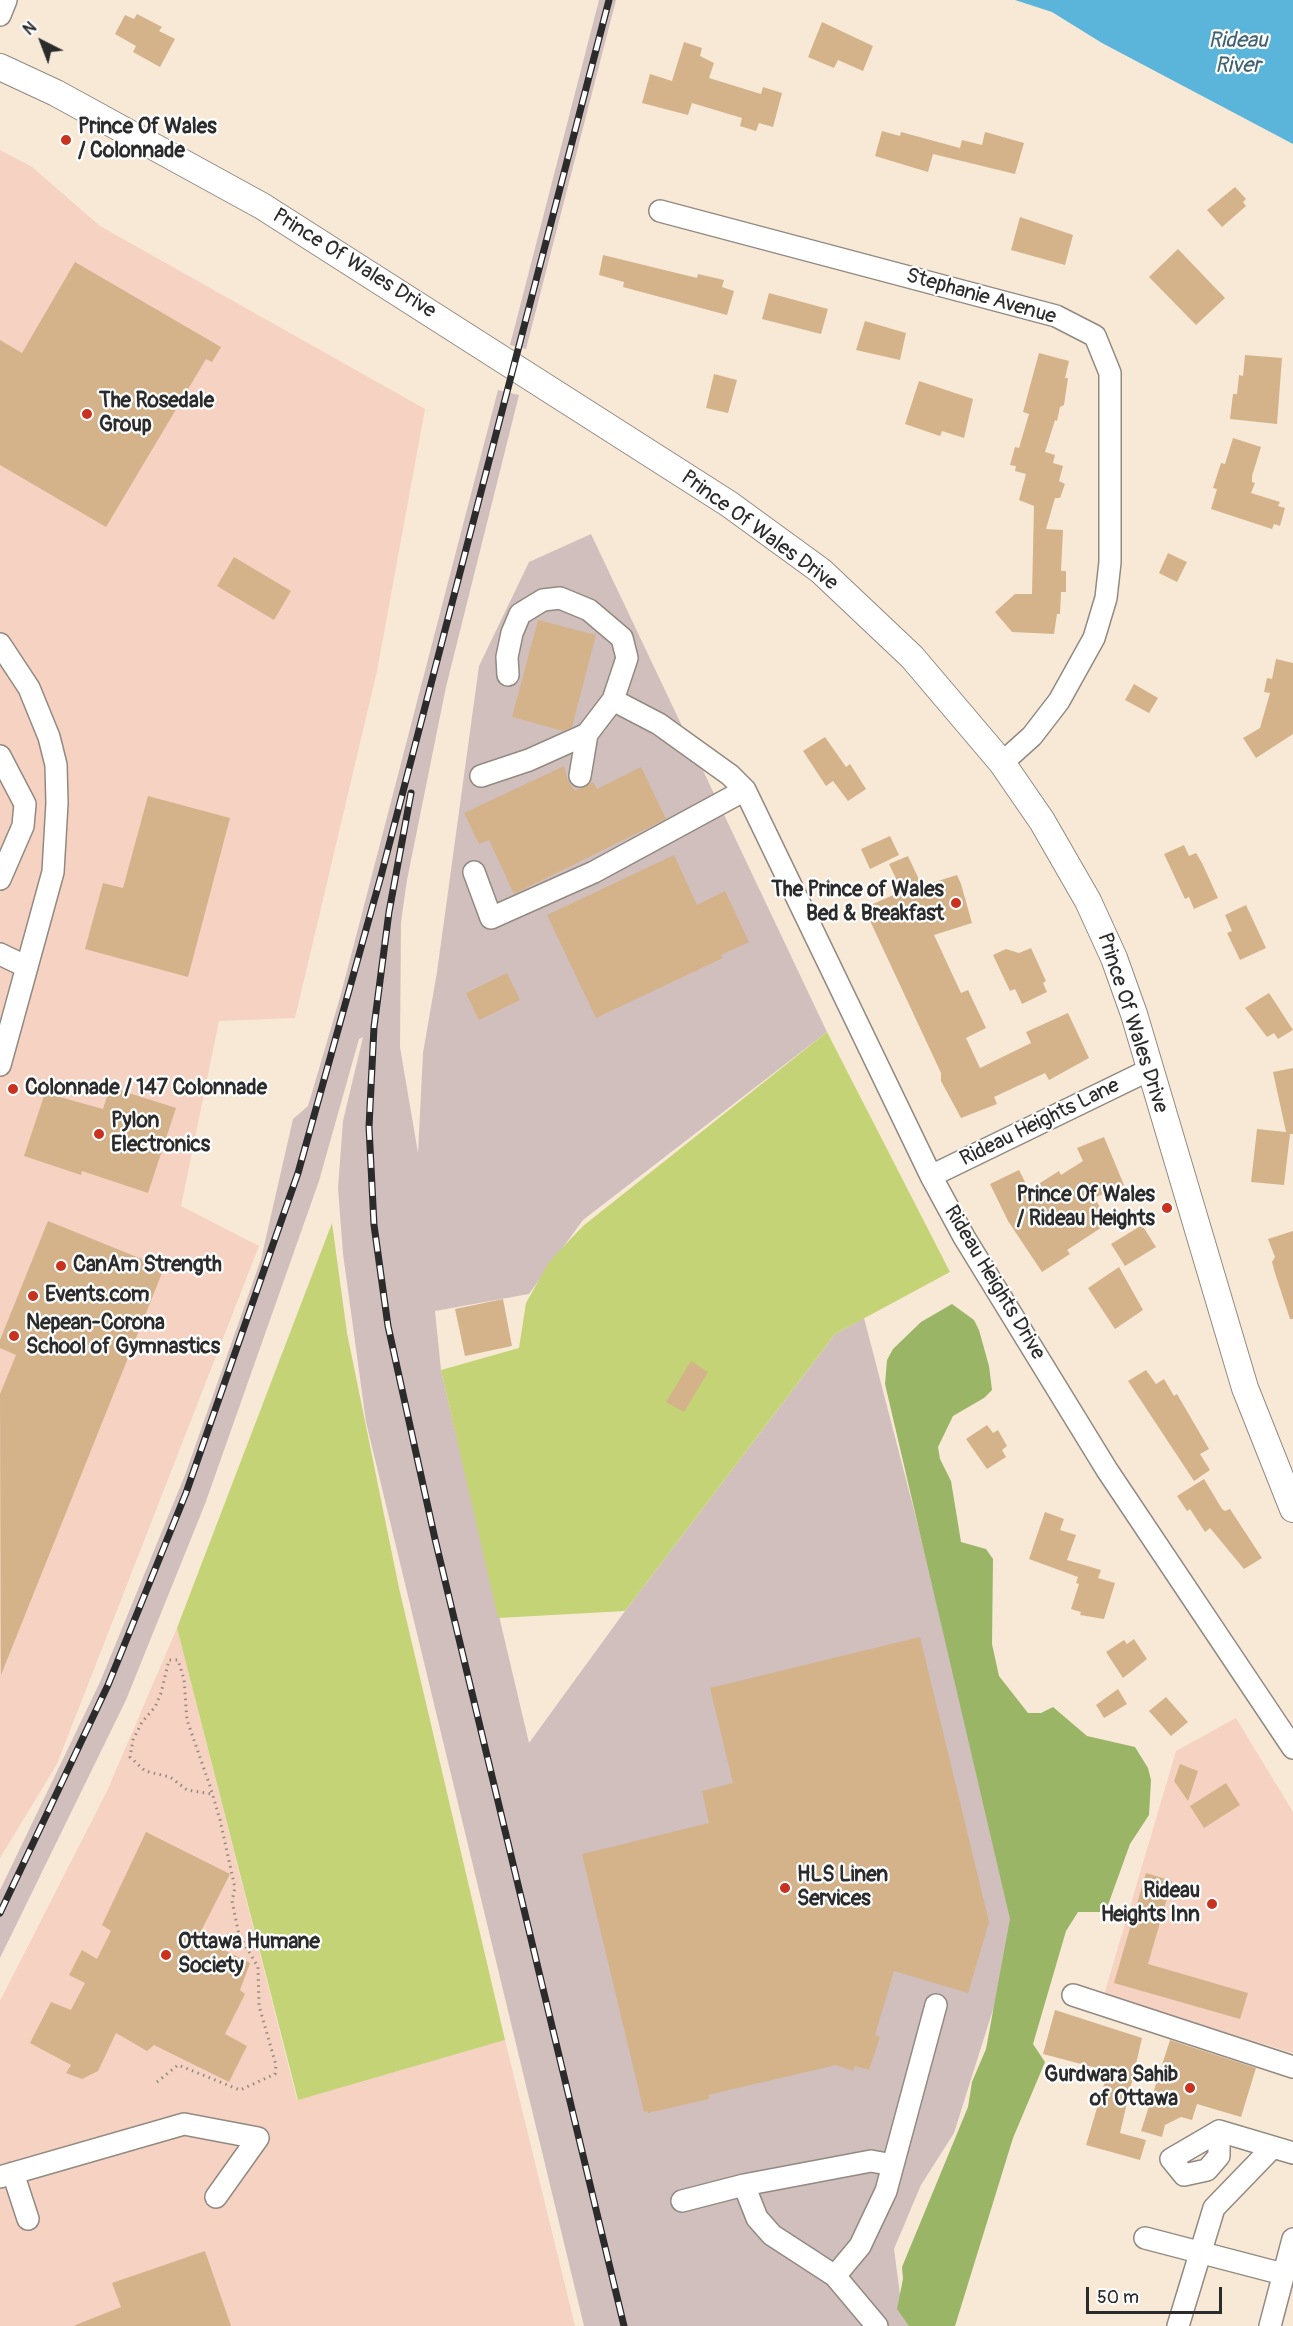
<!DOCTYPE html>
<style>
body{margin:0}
#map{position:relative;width:1293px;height:2326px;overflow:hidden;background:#f8e9d7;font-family:Pangolin,sans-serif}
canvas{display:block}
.north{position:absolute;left:12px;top:12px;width:60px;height:60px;-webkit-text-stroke:4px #fff;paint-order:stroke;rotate:318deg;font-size:16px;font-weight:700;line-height:24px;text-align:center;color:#2b2b2b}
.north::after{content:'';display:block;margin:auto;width:21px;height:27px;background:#2b2b2b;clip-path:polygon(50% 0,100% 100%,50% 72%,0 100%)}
.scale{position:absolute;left:1086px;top:2287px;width:136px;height:27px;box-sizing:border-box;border:3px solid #2b2b2b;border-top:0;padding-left:8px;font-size:18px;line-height:21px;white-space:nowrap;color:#2b2b2b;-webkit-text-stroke:4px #fff;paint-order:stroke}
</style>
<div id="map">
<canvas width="1293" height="2326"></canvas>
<div class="north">N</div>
<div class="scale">50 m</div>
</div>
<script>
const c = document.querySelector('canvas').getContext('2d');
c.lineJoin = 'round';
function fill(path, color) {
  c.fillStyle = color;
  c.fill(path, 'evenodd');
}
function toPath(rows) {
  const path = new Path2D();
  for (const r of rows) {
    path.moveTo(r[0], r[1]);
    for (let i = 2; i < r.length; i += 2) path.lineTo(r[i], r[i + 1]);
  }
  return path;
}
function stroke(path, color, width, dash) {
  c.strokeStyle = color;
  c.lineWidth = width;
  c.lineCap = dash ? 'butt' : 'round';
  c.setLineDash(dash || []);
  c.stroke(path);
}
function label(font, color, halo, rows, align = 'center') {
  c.font = font + ' Pangolin,sans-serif';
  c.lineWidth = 4.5;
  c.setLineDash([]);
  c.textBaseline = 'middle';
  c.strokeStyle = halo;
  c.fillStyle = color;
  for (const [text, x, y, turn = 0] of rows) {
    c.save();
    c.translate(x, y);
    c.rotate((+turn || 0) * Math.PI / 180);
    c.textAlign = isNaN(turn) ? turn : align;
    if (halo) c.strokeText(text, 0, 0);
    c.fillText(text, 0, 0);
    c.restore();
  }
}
fill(toPath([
 [0,150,32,167,100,226,425,409,377,671,295,1018,219,1021,181,1206,259,1246,57,1764,0,1858],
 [177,1628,297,2100,505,2040,575,2326,0,2326,0,2001,107,1791],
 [1236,1718,1293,1812,1293,2053,1104,1995,1176,1751]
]), '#f5d2c2');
fill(toPath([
 [599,0,616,0,526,349,510,345],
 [498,390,519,395,446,687,407,880,401,922,400,1047,418,1153,423,1053,437,972,479,666,529,562,591,534,827,1032,583,1220,529,1294,435,1311,441,1370,529,1743,625,1611,835,1334,864,1318,1021,1921,954,2133,921,2185,894,2249,901,2302,917,2326,584,2326,366,1422,343,1254,338,1188,343,1121,363,1037,359,1039,319,1181,205,1504,126,1700,0,1958,0,1890,100,1682,185,1475,261,1259,293,1119,308,1106,341,994]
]), '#d1bfbd');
fill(toPath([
 [827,1032,950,1272,835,1334,625,1611,498,1618,441,1370,519,1348,526,1303,549,1262,583,1226],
 [332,1223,347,1333,399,1588,505,2040,298,2100,177,1628]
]), '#c3d375');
fill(toPath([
 [952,1304,974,1320,979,1330,989,1366,992,1390,984,1398,953,1416,938,1447,940,1459,951,1481,961,1542,986,1549,993,1559,992,1644,999,1676,1028,1713,1041,1713,1053,1707,1087,1736,1135,1747,1148,1768,1151,1780,1149,1815,1130,1844,1108,1905,1100,1912,1078,1912,1066,1931,1033,2044,1045,2062,1013,2138,955,2326,909,2326,897,2309,903,2279,902,2267,968,2107,972,2082,986,2049,1010,1919,885,1384,887,1360,893,1349,921,1322]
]), '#9ab566');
fill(toPath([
 [1015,0,1293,0,1293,144,1102,43,1052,12]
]), '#5bb4d9');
fill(toPath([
 [137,14,162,27,159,31,175,39,160,67,133,52,136,46,115,34,125,15,134,19],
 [822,22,873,46,863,71,838,60,834,68,808,57],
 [684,42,702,48,700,56,714,63,709,78,761,94,763,87,782,93,773,127,759,123,756,131,740,126,742,118,692,103,688,115,642,103,650,74,672,81],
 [882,131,900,136,901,132,960,148,962,140,982,145,985,132,1024,143,1015,174,933,154,928,172,875,156],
 [1235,187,1246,199,1243,202,1246,206,1222,227,1207,210],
 [1020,217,1073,235,1065,265,1011,250],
 [1178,249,1225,298,1196,325,1149,277],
 [603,255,697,278,698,274,724,280,722,287,734,291,727,315,623,287,624,282,599,275],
 [75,262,221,347,212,362,206,359,106,527,0,465,0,340,22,353],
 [769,293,828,309,821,334,762,319],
 [865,321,906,333,900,360,856,350],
 [1039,353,1069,361,1065,378,1068,378,1064,405,1060,407,1057,421,1055,420,1045,452,1055,455,1053,463,1063,466,1059,481,1065,484,1060,498,1055,498,1046,529,1063,530,1061,571,1066,571,1066,592,1061,592,1060,614,1057,614,1054,634,1012,632,995,612,1015,594,1032,594,1034,506,1019,500,1026,474,1015,471,1016,466,1010,465,1015,447,1019,448,1029,414,1023,412],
 [1245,355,1282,358,1277,424,1230,419,1233,394,1237,394,1239,375,1243,376],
 [714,374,737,380,728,413,706,408],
 [919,381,973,399,964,438,942,431,940,436,905,424],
 [1233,438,1261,447,1252,476,1252,482,1255,483,1251,493,1280,502,1278,506,1285,508,1280,526,1274,524,1272,529,1211,509,1217,489,1213,488,1221,463,1225,464],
 [1168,553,1187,562,1177,582,1159,573],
 [234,557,291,591,274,620,217,586],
 [538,620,596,635,572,727,563,731,512,717],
 [1276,659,1293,663,1293,734,1256,758,1243,738,1260,728,1270,693,1264,692,1267,678,1272,679],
 [1134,684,1158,698,1149,713,1125,700],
 [825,737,846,767,850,764,866,789,848,801,833,781,826,786,803,751],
 [564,766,568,781,575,791,593,782,597,789,641,767,666,819,514,894,489,840,479,844,464,813],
 [148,796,230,818,188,977,85,949,103,883,123,888],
 [890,836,899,855,870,869,861,849],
 [1184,845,1189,856,1196,853,1202,863,1218,898,1194,909,1189,897,1185,899,1164,854],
 [674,855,697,905,725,891,749,942,721,955,723,958,596,1018,547,915],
 [908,856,922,886,957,875,961,884,972,923,934,935,961,993,968,990,986,1028,966,1038,980,1068,1031,1043,1026,1032,1068,1013,1089,1058,1049,1080,1045,1073,994,1097,997,1104,961,1118,941,1081,941,1073,864,908,902,891,889,864],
 [1246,905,1266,948,1240,960,1227,933,1232,931,1225,915],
 [1031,948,1046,981,1043,983,1047,992,1022,1004,1015,989,1010,991,993,955,1006,949,1019,953],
 [507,973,520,1000,479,1020,466,993],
 [1269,993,1293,1030,1278,1039,1274,1033,1267,1037,1245,1008],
 [1293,1068,1293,1134,1290,1134,1284,1185,1251,1182,1257,1129,1286,1132,1273,1072],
 [110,1087,176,1108,148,1193,82,1171,81,1175,24,1156,45,1093,103,1109],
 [1104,1137,1124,1185,1094,1198,1110,1222,1067,1250,1070,1254,1042,1272,1008,1221,990,1184,1019,1170,1029,1190,1059,1171,1061,1175,1083,1161,1077,1148],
 [48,1221,164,1268,1,1675,0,1394,16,1355,0,1348,0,1340],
 [1142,1225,1156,1247,1125,1266,1111,1244],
 [1293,1231,1293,1319,1290,1319,1275,1273,1272,1262,1275,1257,1268,1239],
 [1119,1267,1143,1310,1115,1329,1088,1288],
 [503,1299,512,1346,465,1356,455,1309],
 [691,1361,708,1372,684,1412,666,1402],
 [1146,1370,1156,1384,1164,1379,1174,1396,1177,1394,1209,1449,1200,1454,1210,1470,1194,1481,1128,1381],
 [987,1425,993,1433,998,1430,1007,1446,1002,1450,1006,1457,987,1469,966,1439],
 [1204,1479,1222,1509,1225,1511,1230,1509,1262,1558,1244,1569,1210,1528,1205,1532,1190,1509,1187,1511,1177,1496],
 [1045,1512,1064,1519,1060,1530,1076,1535,1067,1560,1101,1570,1098,1578,1115,1583,1104,1619,1080,1615,1081,1612,1071,1609,1079,1584,1076,1583,1078,1577,1029,1559],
 [920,1637,989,1922,968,1993,894,1971,875,2035,880,2037,869,2070,855,2066,853,2071,836,2065,708,2095,709,2099,648,2113,647,2111,644,2112,582,1854,709,1823,702,1791,733,1783,710,1688],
 [1134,1639,1147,1659,1123,1678,1106,1652,1124,1640,1127,1644],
 [1118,1689,1127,1704,1104,1718,1096,1705],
 [1166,1697,1188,1722,1171,1736,1149,1711],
 [1180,1764,1198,1771,1188,1801,1174,1781],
 [1226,1783,1240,1805,1204,1828,1190,1806],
 [146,1832,230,1874,198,1937,250,1963,240,1990,245,1994,225,2034,247,2046,229,2082,154,2045,147,2051,116,2033,98,2071,82,2079,66,2073,71,2065,30,2043,51,2002,71,2010,85,1983,69,1975,82,1950,97,1959,111,1931,102,1925],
 [1146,1873,1172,1881,1148,1964,1248,1993,1240,2019,1114,1983],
 [1055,2010,1142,2038,1120,2133,1146,2140,1140,2160,1086,2145,1108,2071,1043,2054],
 [1170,2040,1256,2068,1241,2117,1197,2104,1192,2120,1181,2117,1165,2125,1162,2137,1141,2131],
 [205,2251,231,2326,73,2326,121,2307,112,2283]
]), '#d4b38b');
const minor = toPath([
 [0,15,6,0],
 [660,211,1056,316,1095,336,1110,373,1110,562,1106,598,1094,638,1059,701,1032,736,1002,763],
 [0,644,29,688,49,737,56,765,57,803,53,872,0,1065],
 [508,675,507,657,512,633,520,614,543,600,560,598,589,610,622,638,627,658,613,700],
 [0,756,25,804,23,826,0,879],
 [481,776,529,760,587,734,613,700,659,724,730,775,745,790,931,1176,964,1237,1107,1470,1293,1748],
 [580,776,587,734],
 [474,872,491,918,594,872,745,790],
 [0,954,27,967],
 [931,1176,1149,1070],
 [1073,1995,1293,2067],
 [1219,2131,1171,2159,1184,2175,1207,2170,1219,2156,1219,2131,1293,2153],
 [13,2173,28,2219],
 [0,2177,184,2124,258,2138,216,2197],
 [744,2185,757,2218,772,2235,835,2276,877,2326],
 [682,2201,744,2185,871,2161,893,2165],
 [1145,2238,1283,2274],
 [835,2276,860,2246,886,2191,936,2005],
 [1178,2326,1214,2208,1272,2148],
 [1270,2326,1293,2239]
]);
const major = toPath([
 [0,67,56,93,262,206,729,504,821,571,912,657,1002,763,1042,821,1088,901,1114,958,1134,1014,1245,1388,1293,1509]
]);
stroke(minor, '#928a81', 24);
stroke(major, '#928a81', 28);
stroke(toPath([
 [157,2082,178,2065,240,2090,275,2074,276,2065,259,2006,258,1967,239,1935,232,1901,235,1888,220,1820,210,1786,187,1720,184,1679,178,1660,169,1660,161,1693,155,1707,142,1722,133,1740,130,1757,145,1771,170,1777,187,1790,212,1794]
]), '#928a81', 3, [1.5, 4.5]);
stroke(minor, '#fff', 21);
stroke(major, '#fff', 26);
const rail = toPath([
 [411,793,389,912,374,1027,369,1127,374,1225,388,1326,435,1539,624,2326],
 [0,1913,108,1685,186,1493,298,1173,381,876,609,0]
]);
stroke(rail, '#2b2b2b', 7);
stroke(rail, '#fff', 4.5, [14]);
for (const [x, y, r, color] of [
 [66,140,6,"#c8321e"],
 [87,414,6,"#c8321e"],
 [956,903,6,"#c8321e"],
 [13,1089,6,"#c8321e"],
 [99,1134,6,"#c8321e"],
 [1167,1208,6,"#c8321e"],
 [61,1266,6,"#c8321e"],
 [33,1296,6,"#c8321e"],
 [14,1336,6,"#c8321e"],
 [785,1888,6,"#c8321e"],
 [1212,1904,6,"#c8321e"],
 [166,1955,6,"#c8321e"],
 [1190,2088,6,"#c8321e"]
]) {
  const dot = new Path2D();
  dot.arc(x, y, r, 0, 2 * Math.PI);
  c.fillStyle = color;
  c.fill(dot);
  stroke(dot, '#fff', 2);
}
label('bold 21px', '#2b2b2b', '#fff', [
 ["Prince Of Wales",78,128],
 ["/ Colonnade",78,152],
 ["The Rosedale",99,402],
 ["Group",99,426],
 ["The Prince of Wales",944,891,"right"],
 ["Bed & Breakfast",944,915,"right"],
 ["Colonnade / 147 Colonnade",25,1089],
 ["Pylon",111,1122],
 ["Electronics",111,1146],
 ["Prince Of Wales",1155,1196,"right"],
 ["/ Rideau Heights",1155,1220,"right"],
 ["CanAm Strength",73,1266],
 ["Events.com",45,1296],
 ["Nepean-Corona",26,1324],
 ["School of Gymnastics",26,1348],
 ["HLS Linen",797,1876],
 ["Services",797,1900],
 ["Rideau",1200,1892,"right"],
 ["Heights Inn",1200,1916,"right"],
 ["Ottawa Humane",178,1943],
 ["Society",178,1967],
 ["Gurdwara Sahib",1178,2076,"right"],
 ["of Ottawa",1178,2100,"right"]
], 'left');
label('21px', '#2b2b2b', '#fff', [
 ["Prince Of Wales Drive",354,264,32],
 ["Stephanie Avenue",981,297,16],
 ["Prince Of Wales Drive",759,531,36],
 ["Prince Of Wales Drive",1132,1023,72],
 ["Rideau Heights Lane",1040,1123,-26],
 ["Rideau Heights Drive",994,1283,59]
]);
label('italic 22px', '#3e6271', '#fff', [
 ["Rideau",1238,41],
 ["River",1238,66]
]);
</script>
